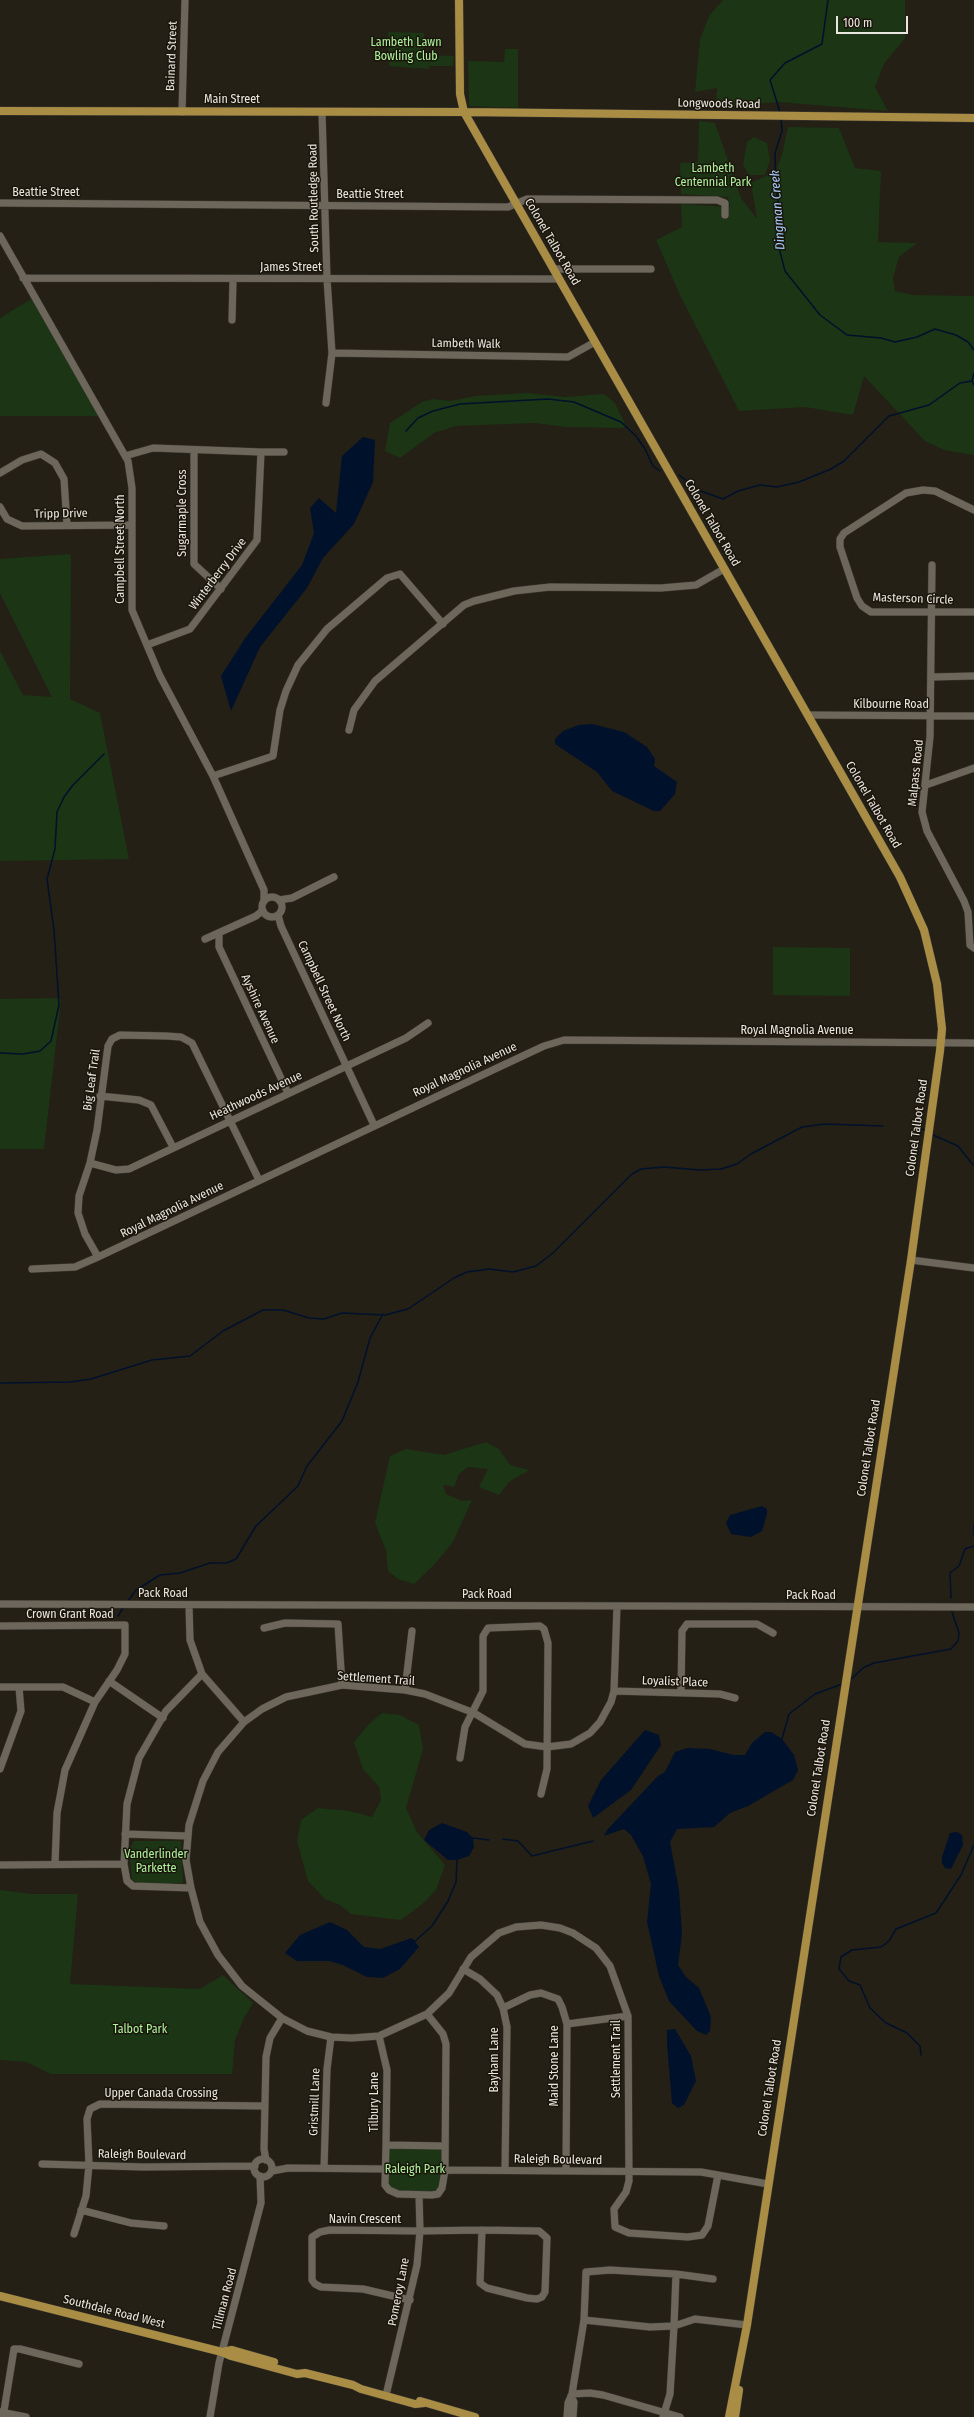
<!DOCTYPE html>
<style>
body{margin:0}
#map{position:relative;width:974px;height:2417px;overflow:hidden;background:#242015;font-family:"Fira Sans Condensed",sans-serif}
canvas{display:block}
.scale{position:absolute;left:836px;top:16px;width:72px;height:18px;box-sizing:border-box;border:2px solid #eae7e0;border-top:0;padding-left:5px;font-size:12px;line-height:14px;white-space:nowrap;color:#eae7e0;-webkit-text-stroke:3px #1b160c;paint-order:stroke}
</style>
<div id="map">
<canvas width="974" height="2417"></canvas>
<div class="scale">100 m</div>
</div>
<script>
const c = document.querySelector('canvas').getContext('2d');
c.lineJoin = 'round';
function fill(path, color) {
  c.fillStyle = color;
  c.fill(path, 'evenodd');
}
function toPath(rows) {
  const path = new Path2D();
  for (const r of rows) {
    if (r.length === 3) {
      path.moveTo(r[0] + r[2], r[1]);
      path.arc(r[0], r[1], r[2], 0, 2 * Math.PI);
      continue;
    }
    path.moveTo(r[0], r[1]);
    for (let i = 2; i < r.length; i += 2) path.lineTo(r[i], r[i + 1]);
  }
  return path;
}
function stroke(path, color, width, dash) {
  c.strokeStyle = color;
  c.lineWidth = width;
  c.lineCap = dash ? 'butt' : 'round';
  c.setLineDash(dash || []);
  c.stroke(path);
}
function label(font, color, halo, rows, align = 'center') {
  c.font = font + ' "Fira Sans Condensed",sans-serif';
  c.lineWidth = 3;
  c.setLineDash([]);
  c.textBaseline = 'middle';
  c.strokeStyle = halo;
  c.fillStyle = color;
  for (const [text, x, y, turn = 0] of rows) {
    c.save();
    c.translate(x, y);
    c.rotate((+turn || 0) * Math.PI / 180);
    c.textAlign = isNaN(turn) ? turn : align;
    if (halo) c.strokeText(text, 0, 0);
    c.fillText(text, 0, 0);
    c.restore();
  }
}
fill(toPath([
 [723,0,905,0,905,38,884,64,875,87,888,111,779,102,716,107,717,88,695,92,700,39,709,16],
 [388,32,424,33,425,55,454,56,453,66,429,66,429,69,389,66],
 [505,49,518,49,518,108,469,106,468,61,504,62],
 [699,121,715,123,741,198,757,219,751,183,776,171,782,155,788,127,839,128,855,168,881,171,878,242,917,243,899,257,893,278,895,291,912,295,974,296,974,455,944,450,925,441,864,376,853,415,805,407,739,411,680,295,656,240,682,227,681,204,730,207,728,197,681,194,680,163,698,162],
 [754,137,767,143,770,160,765,175,749,175,743,165,747,142],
 [38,295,105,416,0,416,0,318],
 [527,393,565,397,604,394,615,403,626,426,623,428,566,427,535,423,456,426,434,433,400,458,385,451,390,423,422,402,433,399,450,401,476,396],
 [71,554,70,699,100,713,129,859,0,861,0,651,23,695,52,697,0,593,0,559],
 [773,947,850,948,850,996,773,995],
 [57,998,61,1000,44,1149,0,1149,0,999],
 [486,1442,499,1449,510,1465,529,1470,509,1482,499,1495,479,1487,488,1469,468,1467,459,1474,454,1487,443,1485,446,1494,462,1501,472,1500,453,1542,434,1565,414,1584,398,1579,388,1571,386,1550,375,1523,390,1456,406,1449,444,1455],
 [382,1713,400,1715,419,1725,423,1749,406,1808,417,1832,445,1865,436,1890,421,1905,401,1920,351,1914,340,1905,325,1899,308,1881,297,1841,301,1820,318,1808,350,1811,372,1817,381,1800,379,1787,363,1769,354,1742,369,1724],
 [134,1841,181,1841,183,1883,138,1883,132,1880,129,1850],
 [0,1890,32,1894,78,1894,70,1984,200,1989,223,1975,253,2003,244,2018,235,2040,232,2074,51,2074,26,2062,0,2060],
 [386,2145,445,2146,445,2170,438,2194,389,2190]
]), '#1b3515');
fill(toPath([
 [363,437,375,440,373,482,354,524,323,558,307,588,260,647,231,711,221,676,246,637,302,565,314,533,310,508,319,498,336,513,342,456],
 [592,724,624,732,647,747,655,759,654,766,677,782,675,794,660,811,654,811,612,791,597,772,555,744,555,739,563,731,579,725],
 [762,1506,767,1509,767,1514,762,1531,751,1537,731,1534,726,1523,730,1515],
 [645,1730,659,1735,661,1745,631,1790,593,1818,588,1806,601,1780],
 [765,1732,771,1732,782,1739,794,1755,798,1770,793,1780,748,1806,730,1813,714,1827,677,1829,670,1842,679,1890,682,1934,678,1965,686,1977,699,1988,711,2017,710,2031,706,2035,697,2031,669,2001,659,1976,647,1922,651,1884,643,1856,631,1835,624,1829,604,1836,607,1830,658,1776,665,1772,675,1752,688,1748,710,1749,734,1755,745,1755,752,1743],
 [442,1823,467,1832,473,1838,474,1847,469,1856,457,1860,448,1860,424,1840,429,1830],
 [957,1832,962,1835,963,1845,951,1869,945,1868,942,1863,942,1857,950,1833],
 [330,1922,347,1930,364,1947,380,1949,412,1938,419,1947,400,1969,383,1978,367,1977,343,1965,329,1961,297,1961,285,1953,300,1935],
 [675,2029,691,2056,696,2081,684,2105,678,2108,672,2103,667,2044,667,2030]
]), '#00112c');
stroke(toPath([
 [780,112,770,80,785,63,822,44,828,0],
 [781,118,782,131,775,153,776,189,781,217,778,244,785,271,820,315,847,335,881,338,895,342,917,337,935,329,956,335,968,342,974,350],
 [974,373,972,381,974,385],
 [406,431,418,418,433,411,460,404,548,399,574,402,621,422,636,436,645,449,653,466,660,471],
 [679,475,698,490,723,499,738,491,760,485,777,487,799,482,831,469,844,461,889,416,929,405,960,383,972,381],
 [0,1053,23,1054,40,1051,51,1041,59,1005,54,930,47,879,55,849,57,812,64,797,73,785,104,754],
 [915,1126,926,1131],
 [931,1134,958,1146,973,1165],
 [0,1383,70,1382,91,1379,152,1360,190,1356,223,1331,263,1310,283,1310,309,1318,324,1319,342,1313,385,1315,408,1309,454,1278,467,1272,489,1269,513,1272,536,1266,553,1253,632,1174,641,1169,664,1167,700,1170,721,1169,737,1164,751,1154,802,1127,825,1124,883,1126],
 [974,1525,974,1535],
 [951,1598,950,1573,959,1566,965,1549,974,1546],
 [128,1601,136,1590,160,1575,180,1573,210,1563,227,1563,236,1559,256,1526,298,1486,307,1466,342,1421,358,1382,370,1338,383,1314],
 [118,1616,124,1606],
 [849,1681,863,1668,874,1663,951,1649,958,1641,959,1633,952,1612],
 [782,1739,789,1714,815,1694,842,1684],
 [473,1838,489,1840],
 [503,1839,518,1841,532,1856,593,1841],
 [414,1942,432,1926,448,1901,456,1882,457,1860],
 [921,2055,920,2046,907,2033,886,2023,870,2008,860,1985,849,1981,839,1969,841,1957,852,1950,881,1947,889,1941,896,1929,936,1913,961,1875,974,1845]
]), '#00112c', 1.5);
const minor = toPath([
 [182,112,185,0],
 [322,113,327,279,332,353,326,403],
 [0,203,508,207,527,199,717,200,725,203,725,215],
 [0,236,128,461,132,488,132,610,160,676,213,776,264,890,264,901],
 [554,269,651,269],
 [23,278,559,279],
 [232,320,233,280],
 [332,353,568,357,595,342],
 [194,450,194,564,221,589],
 [261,452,284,452],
 [125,456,153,448,261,452,257,540,190,629,147,645],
 [0,473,22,460,41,454,55,463,64,479,67,525],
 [0,507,7,519,22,526,132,525],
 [974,510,935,491,923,490,906,493,844,533,840,539,840,547,857,598,862,606,871,612,974,612],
 [932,565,930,737,922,812,927,831,964,901,968,912,970,945,974,948],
 [931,677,974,676],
 [808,715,974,716],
 [349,730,354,710,375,681,464,605,474,601,514,591,550,587,661,588,696,585,724,569],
 [213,776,273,756,280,710,286,691,298,665,327,629,387,578,400,574,443,624],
 [926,785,974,768],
 [272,907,10],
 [279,900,292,898,334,877],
 [278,915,281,926,374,1125],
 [219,933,219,947,288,1093],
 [205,939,256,916,262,911],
 [100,1096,139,1100,151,1105,173,1147],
 [90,1163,116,1170,129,1169,406,1038,428,1023],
 [98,1257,85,1234,78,1213,79,1196,90,1163,97,1130,108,1046,112,1039,120,1035,166,1036,181,1037,192,1043,259,1180],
 [911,1260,974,1268],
 [32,1269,75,1267,98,1257,497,1068,544,1046,564,1040,974,1043],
 [0,1604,974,1607],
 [189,1605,190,1640,202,1674,244,1722],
 [617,1606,614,1691,611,1702,600,1722,590,1733,571,1744,547,1747,525,1744,474,1713,425,1694,405,1690,342,1685,286,1697,262,1709,244,1722,218,1752,203,1781,189,1825,186,1860,191,1888,200,1922,218,1955,242,1986,282,2018,307,2031,331,2037,352,2038,379,2036,427,2014,449,1993,471,1957,499,1933,516,1927,541,1925,560,1928,573,1933,596,1948,610,1966,628,2016,629,2181,626,2192,614,2209,615,2227,629,2233,688,2237,702,2235,708,2226,718,2175],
 [0,1626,125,1625,125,1654,117,1670,95,1702,65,1770,57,1813,55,1864],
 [264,1628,285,1623,338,1624,342,1685],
 [109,1681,163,1718],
 [0,1687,63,1687,95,1702],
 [405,1690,412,1631],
 [614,1691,720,1694,735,1698],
 [681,1692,682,1631,687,1624,757,1624,773,1633],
 [460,1758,465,1727,483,1691,483,1636,488,1628,540,1626,544,1629,548,1643,547,1769,541,1794],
 [0,1769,21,1711,19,1687],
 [125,1834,188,1836],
 [124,1864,127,1804,139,1758,166,1711,202,1674],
 [0,1865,124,1864,127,1881,133,1886,191,1888],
 [463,1969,480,1979,497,1995,503,2008,507,2027,505,2170],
 [503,2008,530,1995,541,1993,558,1999,562,2007,567,2024,566,2170],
 [427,2014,443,2034,446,2044,445,2170,442,2188,438,2194,432,2195,398,2194,389,2190,385,2185,386,2145,445,2146],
 [567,2024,628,2016],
 [379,2036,387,2070,386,2145],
 [263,2168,9],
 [266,2160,264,2149,266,2057,270,2038,282,2018],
 [42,2164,143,2167,255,2166],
 [324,2168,327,2069,331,2037],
 [445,2170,701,2172,768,2184],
 [272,2171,288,2168,385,2169],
 [81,2210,131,2223,164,2226],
 [74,2234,86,2196,89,2165,87,2119,90,2109,100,2104,264,2106],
 [676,2274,713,2279],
 [410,2300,363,2289,321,2287,315,2284,312,2280,312,2237,320,2232,330,2230,420,2231,482,2230,539,2231,547,2238,545,2292,542,2297,537,2299,527,2298,487,2288,480,2283,482,2230],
 [584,2320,586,2272,610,2270,676,2274,674,2326,695,2319,747,2325],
 [387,2391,417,2265,420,2231,419,2195],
 [572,2394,584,2320,650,2327,674,2326,670,2394,663,2417],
 [571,2396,574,2402,573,2417],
 [0,2412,26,2417],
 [3,2417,14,2349,20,2349,79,2364],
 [210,2417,219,2363,261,2203,260,2176],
 [567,2417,568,2403,572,2394,590,2393,603,2395,680,2417]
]);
const major = toPath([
 [459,0,460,94,464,112,900,877,924,930,937,984,942,1029,940,1051,911,1260,747,2325,729,2417],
 [0,111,464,112,974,118],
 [0,2296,222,2352,231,2356,297,2374,305,2373,353,2385,361,2389,415,2404,424,2403],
 [222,2352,232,2350,274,2362],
 [420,2401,475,2417],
 [735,2417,739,2390]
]);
stroke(minor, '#3e3a34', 8);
stroke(major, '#3e3a34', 9);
stroke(minor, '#6d675b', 7);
stroke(major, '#aa8d45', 8);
label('12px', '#adf29d', '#1b160c', [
 ["Lambeth Lawn",406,43],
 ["Bowling Club",406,57],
 ["Lambeth",713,169],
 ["Centennial Park",713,183],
 ["Vanderlinder",156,1855],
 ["Parkette",156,1869],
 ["Talbot Park",140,2030],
 ["Raleigh Park",415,2170]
]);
label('12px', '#eae7e0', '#1b160c', [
 ["Bainard Street",172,56,-88],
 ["Main Street",232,100],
 ["Longwoods Road",719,104,1],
 ["Beattie Street",46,193],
 ["Beattie Street",370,195],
 ["South Routledge Road",314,198,-91],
 ["Colonel Talbot Road",552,242,60],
 ["James Street",291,268],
 ["Lambeth Walk",466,344,1],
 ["Sugarmaple Cross",183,513,-90],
 ["Tripp Drive",61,514,-1],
 ["Colonel Talbot Road",712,523,60],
 ["Campbell Street North",121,549,-90],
 ["Winterberry Drive",218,574,-53],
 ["Masterson Circle",913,599,2],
 ["Kilbourne Road",891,705],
 ["Malpass Road",916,773,-84],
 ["Colonel Talbot Road",873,805,60],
 ["Campbell Street North",324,991,65],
 ["Ayshire Avenue",260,1009,65],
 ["Royal Magnolia Avenue",797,1031],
 ["Royal Magnolia Avenue",465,1070,-25],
 ["Big Leaf Trail",92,1080,-82],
 ["Heathwoods Avenue",256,1096,-25],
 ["Colonel Talbot Road",917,1128,-82],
 ["Royal Magnolia Avenue",172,1210,-26],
 ["Colonel Talbot Road",869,1448,-81],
 ["Pack Road",163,1594],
 ["Pack Road",487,1595],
 ["Pack Road",811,1596],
 ["Crown Grant Road",70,1615],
 ["Settlement Trail",376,1679,4],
 ["Loyalist Place",675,1682,2],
 ["Colonel Talbot Road",819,1768,-81],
 ["Settlement Trail",617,2059,-90],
 ["Bayham Lane",495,2060,-90],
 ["Maid Stone Lane",555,2066,-90],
 ["Colonel Talbot Road",770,2088,-81],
 ["Upper Canada Crossing",161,2094],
 ["Gristmill Lane",315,2102,-88],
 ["Tilbury Lane",375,2102,-90],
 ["Raleigh Boulevard",142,2155,1],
 ["Raleigh Boulevard",558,2160,1],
 ["Navin Crescent",365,2220],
 ["Pomeroy Lane",399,2292,-79],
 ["Tillman Road",225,2299,-75],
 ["Southdale Road West",114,2312,14]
]);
label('italic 13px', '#a5cbfb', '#1b160c', [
 ["Dingman Creek",778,210,-94]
]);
</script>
